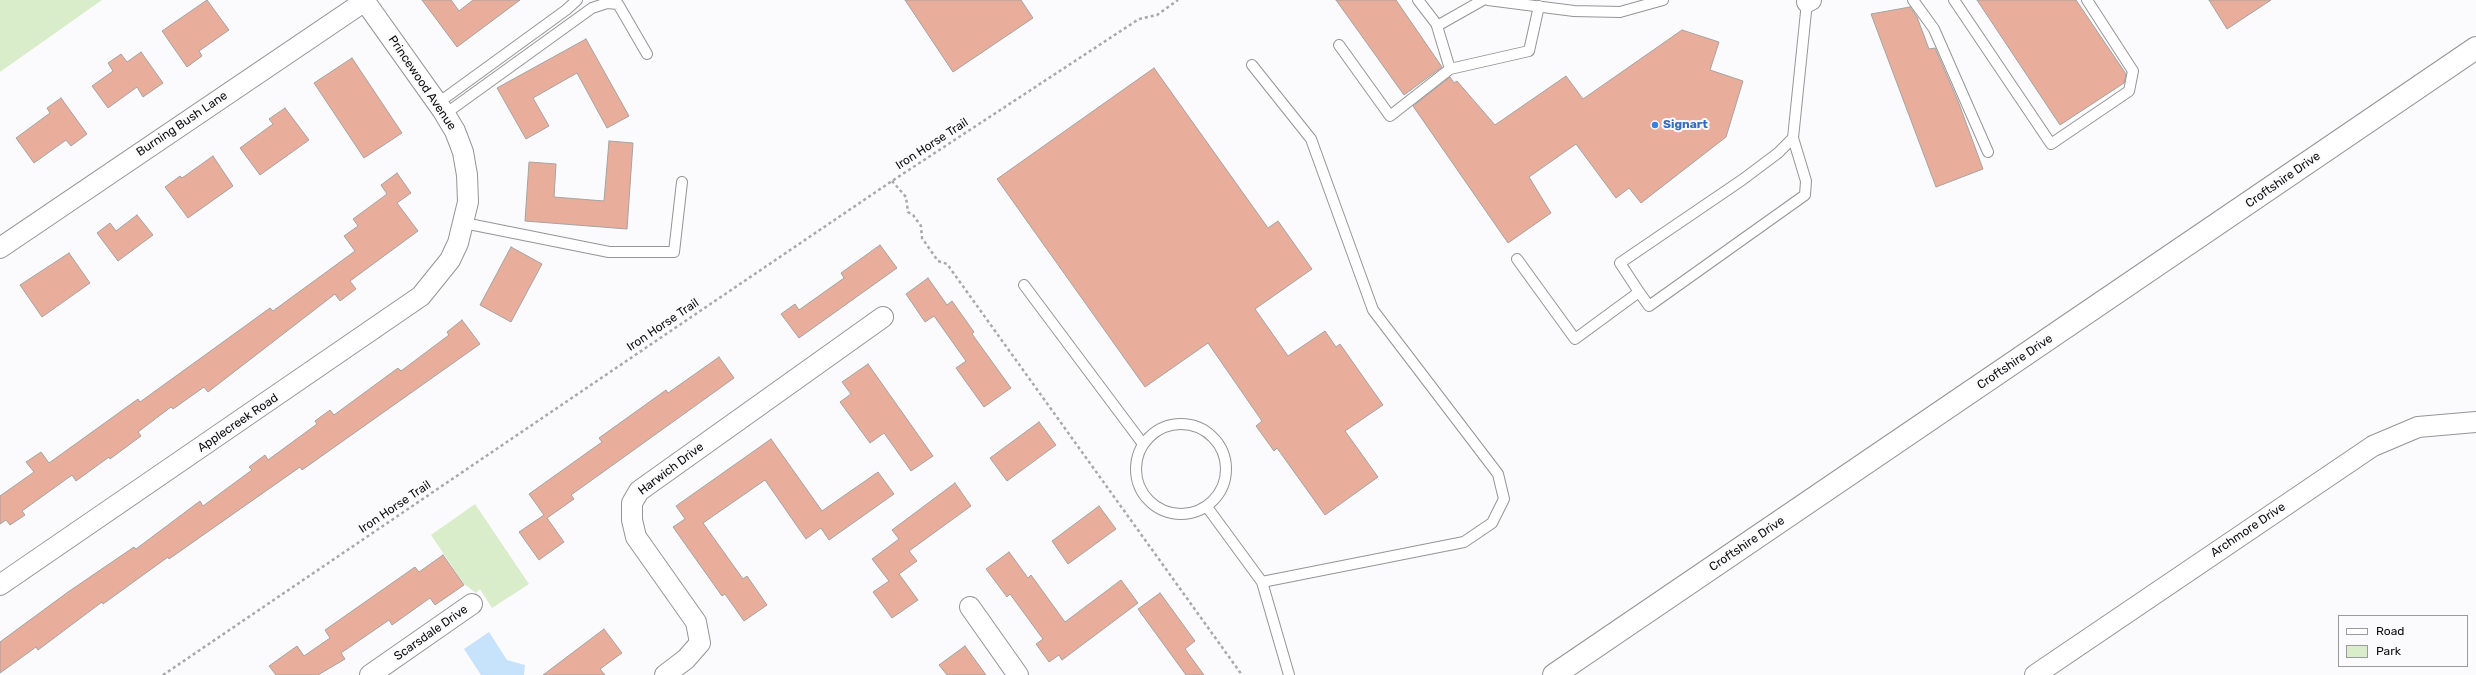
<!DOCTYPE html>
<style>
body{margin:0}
#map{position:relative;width:2476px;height:675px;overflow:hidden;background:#fbfbfd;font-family:Rubik,sans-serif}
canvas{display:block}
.legend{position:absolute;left:2338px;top:615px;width:130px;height:52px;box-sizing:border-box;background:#fbfbfd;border:1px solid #9b9b9d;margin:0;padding:5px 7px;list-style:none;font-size:12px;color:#0c0c0c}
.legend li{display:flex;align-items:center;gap:8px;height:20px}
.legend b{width:20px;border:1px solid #9b9b9d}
</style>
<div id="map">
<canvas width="2476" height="675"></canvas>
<ul class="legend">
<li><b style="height:5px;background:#fff"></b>Road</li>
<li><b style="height:11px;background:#d9edcb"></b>Park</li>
</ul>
</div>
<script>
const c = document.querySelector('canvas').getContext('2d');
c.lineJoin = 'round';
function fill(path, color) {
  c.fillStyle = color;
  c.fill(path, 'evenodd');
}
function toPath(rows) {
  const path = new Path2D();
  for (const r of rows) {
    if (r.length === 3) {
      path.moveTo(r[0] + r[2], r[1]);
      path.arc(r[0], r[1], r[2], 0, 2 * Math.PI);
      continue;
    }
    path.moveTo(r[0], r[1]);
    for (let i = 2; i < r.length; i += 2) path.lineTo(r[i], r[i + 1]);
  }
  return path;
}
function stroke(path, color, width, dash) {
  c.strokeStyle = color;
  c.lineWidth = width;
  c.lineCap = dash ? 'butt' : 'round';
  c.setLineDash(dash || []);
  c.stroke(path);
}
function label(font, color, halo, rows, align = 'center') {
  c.font = font + ' Rubik,sans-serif';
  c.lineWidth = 4;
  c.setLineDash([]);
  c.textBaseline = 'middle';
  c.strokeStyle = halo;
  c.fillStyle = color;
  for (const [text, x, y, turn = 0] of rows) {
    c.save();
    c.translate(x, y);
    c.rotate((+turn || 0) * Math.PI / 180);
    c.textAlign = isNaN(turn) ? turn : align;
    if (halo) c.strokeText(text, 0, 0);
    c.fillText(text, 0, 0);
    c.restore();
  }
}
fill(toPath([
 [0,0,102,0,0,72],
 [475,504,529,584,492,608,480,589,476,593,464,584,431,535]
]), '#d9edcb');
fill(toPath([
 [489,632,507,660,525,665,524,675,481,675,464,649]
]), '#c7e2fb');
const building = toPath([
 [207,0,229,30,199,51,202,56,187,67,162,31,207,0],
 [422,0,451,0,459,11,473,0,520,0,457,47,422,0],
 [905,0,1021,0,1033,18,953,72,905,0],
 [1336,0,1396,0,1442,67,1404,95,1336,0],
 [1977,0,2076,0,2126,74,2124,83,2060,125,1977,0],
 [2209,0,2271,0,2227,29,2209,0],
 [1910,7,1917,17,1929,49,1935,48,1958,101,1983,169,1936,187,1871,14,1910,7],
 [1682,30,1719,42,1710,70,1743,81,1726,137,1641,203,1629,188,1616,198,1576,144,1529,177,1551,213,1508,243,1413,106,1450,77,1454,83,1457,81,1495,125,1566,76,1583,99,1682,30],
 [586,39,629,116,607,128,577,73,533,98,549,126,526,139,497,88,586,39],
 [141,52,163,83,143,97,137,87,108,108,92,86,113,71,108,63,121,54,127,62,141,52],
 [352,58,402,133,364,158,314,83,352,58],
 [1154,68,1268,228,1278,221,1312,269,1255,309,1288,356,1325,331,1336,347,1340,344,1383,405,1345,431,1378,477,1325,515,1277,448,1274,451,1256,426,1262,421,1208,343,1145,387,997,179,1154,68],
 [61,98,87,134,71,146,66,140,34,163,16,138,50,113,47,108,61,98],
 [285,108,309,140,260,175,240,148,273,124,269,119,285,108],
 [609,141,633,143,627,229,525,221,529,162,556,164,554,197,604,201,609,141],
 [213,156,233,186,188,218,165,187,180,176,182,178,213,156],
 [397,173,411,193,397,203,418,231,350,281,356,289,340,301,335,294,208,392,204,387,173,409,171,407,138,432,141,436,110,459,109,457,76,481,72,475,22,511,25,515,10,525,6,520,0,524,0,496,34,472,26,462,41,452,49,463,138,399,140,402,270,308,273,311,355,251,344,236,358,226,353,219,387,194,381,185,397,173],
 [137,215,153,235,118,261,97,233,110,223,116,231,137,215],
 [880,245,897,268,799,338,781,314,795,304,799,310,844,278,841,273,880,245],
 [511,247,542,264,511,322,480,305,511,247],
 [69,253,90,283,42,317,20,285,69,253],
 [928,278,947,305,952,301,974,332,972,334,1011,388,984,407,956,368,966,361,934,316,925,322,906,294,928,278],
 [462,320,480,344,302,470,300,467,169,559,168,557,103,604,102,602,38,650,36,647,0,673,0,642,68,592,134,547,136,549,200,501,203,506,252,470,249,467,265,455,268,460,317,424,315,421,330,410,334,415,398,368,401,371,449,335,447,332,462,320],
 [719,357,734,378,571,495,574,499,547,518,564,542,539,560,519,532,544,515,529,494,602,442,599,438,666,390,668,393,719,357],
 [868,364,933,456,911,471,884,433,870,443,840,402,851,394,842,382,868,364],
 [1039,422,1056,445,1007,481,990,458,1039,422],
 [771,439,822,511,878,472,894,494,829,540,821,528,806,539,765,480,703,523,743,579,747,576,767,605,744,621,725,594,722,596,673,527,685,519,676,506,771,439],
 [955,483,971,506,909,551,917,561,899,574,918,600,892,618,873,592,889,581,872,559,899,539,892,530,955,483],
 [1099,506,1116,529,1068,564,1052,541,1099,506],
 [1009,552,1028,578,1031,575,1065,622,1121,580,1138,603,1062,660,1059,655,1049,662,1036,644,1043,639,1010,594,1007,597,986,569,1009,552],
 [443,555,464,585,435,605,430,598,392,625,389,620,341,653,345,659,318,675,276,675,269,666,297,646,304,656,330,638,325,630,415,567,419,572,443,555],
 [1160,593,1195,641,1185,649,1204,675,1186,675,1138,609,1160,593],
 [604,629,622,653,600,669,605,675,543,675,604,629],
 [965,646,986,675,947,675,939,665,965,646]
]);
fill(building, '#e9ad9c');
stroke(building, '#a4a3a2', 1);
const lane = toPath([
 [1418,0,1438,26],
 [1488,0,1574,11,1620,12,1663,0],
 [1913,0,1934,29,1988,152],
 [1954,0,2051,144,2129,91,2133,71,2087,0],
 [1339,45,1390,116,1450,69,1437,26,1483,0],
 [1252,65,1311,139,1373,310,1498,474,1504,499,1492,523,1464,542,1262,582],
 [1450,69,1529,51,1539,6],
 [438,103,566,10,577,0],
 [445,114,592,8,607,3,618,4,647,54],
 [464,223,609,252,674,252,682,182],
 [1517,259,1575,339,1639,292,1620,263,1742,180,1778,153,1793,138],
 [1024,285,1143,444],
 [1639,292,1649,306,1805,195,1806,181,1793,138,1807,2,1805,1],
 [1181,469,45],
 [1207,507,1262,582,1289,675]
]);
const street = toPath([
 [1807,2,1811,0],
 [0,248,365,1],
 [0,585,421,296,450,260,458,243,468,202,467,175,463,152,455,131,443,111,364,0],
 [970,607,1018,675],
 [370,675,472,604],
 [665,675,686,659,700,643,696,622,636,537,632,520,632,503,639,491,883,317],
 [2035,675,2373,446,2418,427,2476,422]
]);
const secondary = toPath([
 [1554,675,2476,48]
]);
stroke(lane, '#959596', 12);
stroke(street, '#959596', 22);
stroke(secondary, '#959596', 24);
stroke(toPath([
 [892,181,906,197,908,212,913,215,921,226,922,238,938,261,947,264,1242,675],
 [163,675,892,181,1139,19,1157,15,1178,0]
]), '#a8a8a9', 2.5, [3, 3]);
stroke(lane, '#fff', 10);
stroke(street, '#fff', 20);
stroke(secondary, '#fff', 22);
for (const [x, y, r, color] of [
 [1655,125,4,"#3f7fe0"]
]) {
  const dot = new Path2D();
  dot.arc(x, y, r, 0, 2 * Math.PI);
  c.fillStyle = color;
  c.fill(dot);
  stroke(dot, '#fbfbfd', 1.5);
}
label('12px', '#0c0c0c', '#fbfbfd', [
 ["Princewood Avenue",422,83,56],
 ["Burning Bush Lane",182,124,-34],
 ["Iron Horse Trail",932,144,-33],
 ["Croftshire Drive",2283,180,-35],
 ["Iron Horse Trail",663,325,-34],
 ["Croftshire Drive",2015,362,-34],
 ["Applecreek Road",238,423,-34],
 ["Harwich Drive",671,469,-37],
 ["Iron Horse Trail",395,507,-34],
 ["Archmore Drive",2248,530,-34],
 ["Croftshire Drive",1747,544,-34],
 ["Scarsdale Drive",431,633,-35]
]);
label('bold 12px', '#366cbe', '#fbfbfd', [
 ["Signart",1663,125]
], 'left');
</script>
